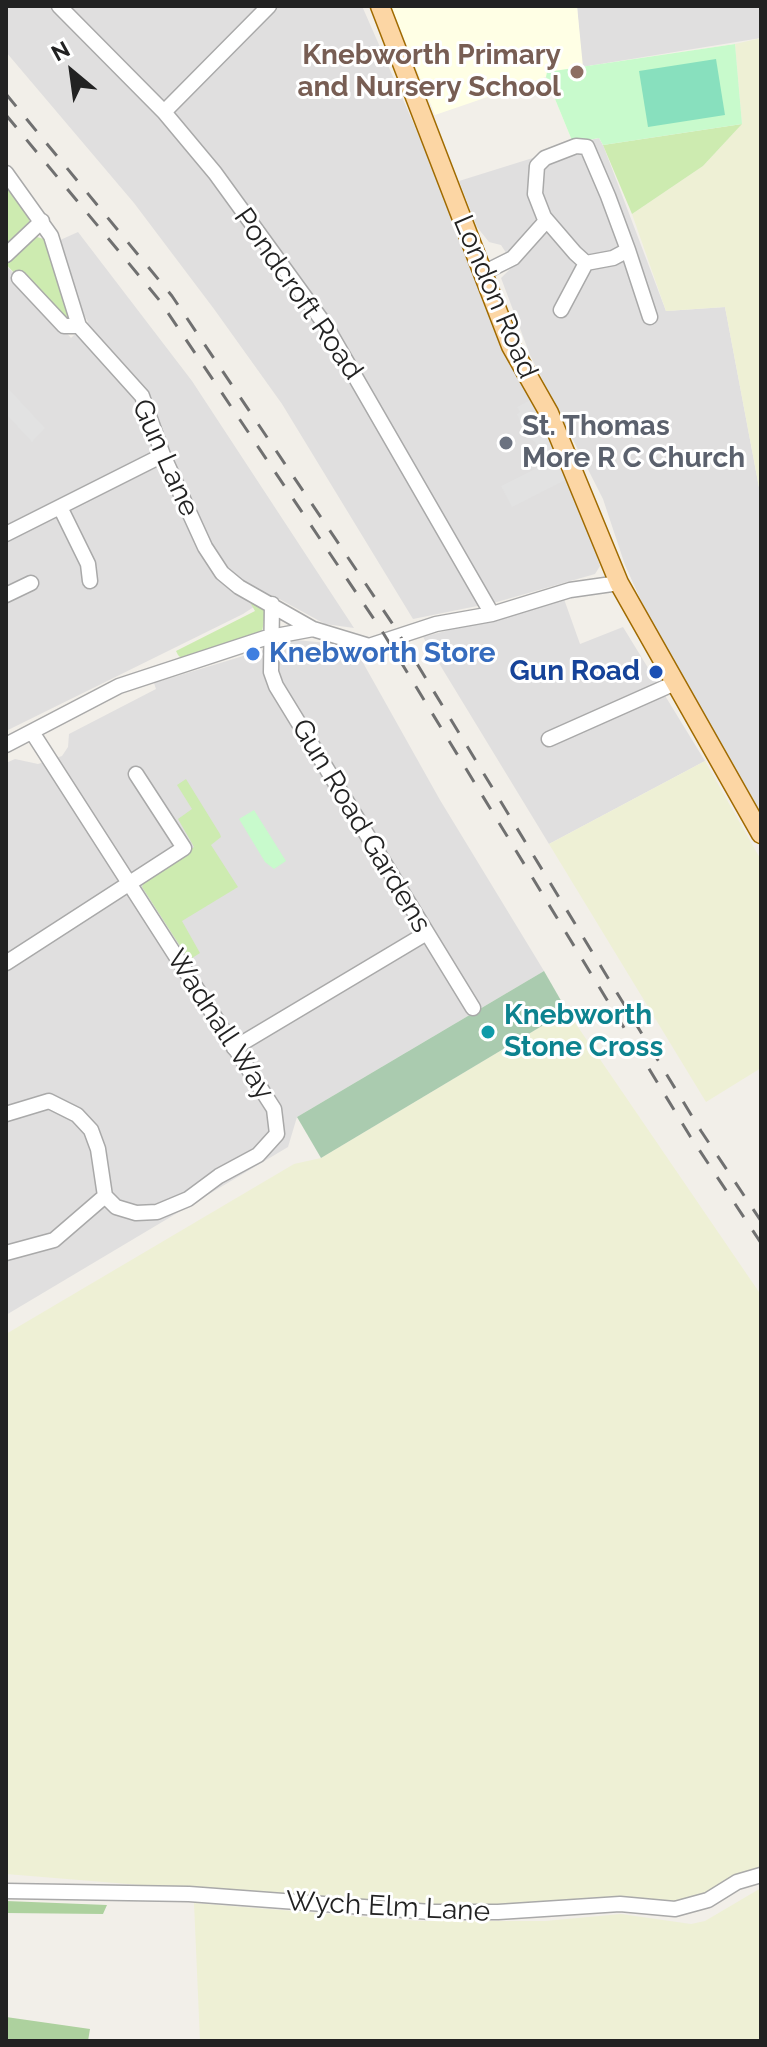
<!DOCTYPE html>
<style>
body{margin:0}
#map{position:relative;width:767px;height:2047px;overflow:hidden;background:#f2efe9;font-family:Raleway,sans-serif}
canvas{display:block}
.frame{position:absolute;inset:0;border:8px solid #222;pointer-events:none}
.north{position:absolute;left:32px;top:32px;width:80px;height:80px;-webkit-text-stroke:6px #fff;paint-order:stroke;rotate:331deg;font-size:22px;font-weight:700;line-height:32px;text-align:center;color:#222}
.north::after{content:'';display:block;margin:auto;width:28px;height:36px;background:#222;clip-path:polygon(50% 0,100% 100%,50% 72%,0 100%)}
</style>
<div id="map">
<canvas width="767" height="2047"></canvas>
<div class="frame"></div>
<div class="north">N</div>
</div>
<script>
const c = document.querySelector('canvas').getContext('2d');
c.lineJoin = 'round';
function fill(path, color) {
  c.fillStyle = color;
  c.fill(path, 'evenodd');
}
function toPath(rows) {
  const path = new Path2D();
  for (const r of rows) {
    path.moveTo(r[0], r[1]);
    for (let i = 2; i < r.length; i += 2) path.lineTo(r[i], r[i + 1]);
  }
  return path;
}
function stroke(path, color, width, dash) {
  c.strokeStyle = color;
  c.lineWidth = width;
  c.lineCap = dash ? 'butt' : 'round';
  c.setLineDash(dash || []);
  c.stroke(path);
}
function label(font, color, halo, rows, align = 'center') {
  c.font = font + ' Raleway,sans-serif';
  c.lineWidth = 6;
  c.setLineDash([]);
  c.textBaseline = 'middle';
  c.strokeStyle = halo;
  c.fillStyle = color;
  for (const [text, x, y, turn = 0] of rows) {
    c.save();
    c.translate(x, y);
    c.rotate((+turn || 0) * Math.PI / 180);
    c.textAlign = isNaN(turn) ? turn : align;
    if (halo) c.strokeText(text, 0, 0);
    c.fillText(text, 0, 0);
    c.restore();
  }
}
fill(toPath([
 [6,6,362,6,441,186,458,238,578,499,600,566,595,574,497,602,413,619,282,404,214,309,134,203,6,52],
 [577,6,761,6,761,38,582,67],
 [600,137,666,311,725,307,761,498,761,815,666,656,625,565,603,499,530,355,501,278,514,265,501,245,489,242,477,227,459,181],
 [78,232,192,381,354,628,325,624,272,595,243,614,6,731,6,265,71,338,88,322,72,293,58,241],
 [564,599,580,644,623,627,705,761,549,844,423,637],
 [296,640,327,643,357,652,440,800,544,971,297,1117,288,1147,6,1315,6,763,15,759,38,764,62,756,68,747,69,734,156,689,154,683]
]), '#e0dfdf');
fill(toPath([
 [391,6,577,6,583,67,735,44,603,145,599,138,573,143,546,77,435,115]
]), '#ffffe5');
fill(toPath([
 [761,38,761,498,725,307,666,311,632,214,703,166,742,124,735,44],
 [705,761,761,860,761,1068,706,1102,549,844],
 [567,1011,761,1295,761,1870,681,1904,595,1897,493,1908,421,1908,6,1874,6,1334,294,1164,321,1158],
 [761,1888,761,2041,200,2041,194,1903,417,1921,545,1921,621,1914,691,1924,705,1921]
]), '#eef0d5');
fill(toPath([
 [742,124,703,166,632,214,603,145],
 [6,180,30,216,29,222,7,243],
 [37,237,47,240,71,321,66,322,20,270,14,273,6,264],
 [247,597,266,609,262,632,181,658,178,655,176,651,255,611],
 [186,779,220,834,221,837,211,845,238,887,182,921,200,953,189,960,142,887,146,877,194,847,178,819,192,809,177,785]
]), '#cdebb0');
fill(toPath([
 [6,1901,107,1905,103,1914,6,1913],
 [6,2017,90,2029,88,2041,6,2041]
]), '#add19e');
fill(toPath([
 [544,971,567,1011,321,1158,297,1117]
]), '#aacbaf');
fill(toPath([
 [735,44,742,124,603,145,599,138,573,143,546,77,547,72],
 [254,810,286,861,274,869,265,862,239,819]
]), '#c8facc');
fill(toPath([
 [716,59,725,115,648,127,639,71]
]), '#88e0be');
fill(toPath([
 [6,386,45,428,32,442,6,414],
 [532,399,569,478,512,507,501,486,545,464,535,442,526,436,517,414,520,412,517,407]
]), '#e2e2e2');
const minor = toPath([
 [59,6,164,112,215,173,326,326,492,614],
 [164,112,269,6],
 [6,173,51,236,79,326,142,396,163,455,205,547,222,573,239,587,313,629,369,646,436,624,492,614,570,590,619,583],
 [628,250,613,258,586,263,575,253,544,217,535,194,537,166,545,158,576,146,587,147,608,196,628,250,650,317],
 [6,255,42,221],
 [485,272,513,258,546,221],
 [19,278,64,326,79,326],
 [561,310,586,263],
 [60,507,88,564,90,581],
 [6,534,163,455],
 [6,595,31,583],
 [272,604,271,672,276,686,473,1008],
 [549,739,675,683],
 [6,745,119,686,265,638,313,629],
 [6,963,184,848,136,774],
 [234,1048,425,934],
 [6,1114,49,1101,77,1115,91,1130,98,1149,105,1196,116,1207,136,1213,157,1212,188,1199,219,1176,258,1155,277,1134,274,1109,32,732],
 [6,1253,54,1240,105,1196],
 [6,1891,189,1894,431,1912,498,1912,620,1904,675,1909,708,1900,737,1882,761,1875]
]);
const major = toPath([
 [380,6,511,346,549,413,619,583,761,834]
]);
stroke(minor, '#a9a9a9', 17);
stroke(major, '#a06b00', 21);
stroke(minor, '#fff', 14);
stroke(major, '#fcd6a4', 18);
stroke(toPath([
 [6,94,172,296,394,626,701,1131,761,1221],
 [6,115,160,301,382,631,690,1136,761,1243]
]), '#707070', 3, [16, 16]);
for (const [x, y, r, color] of [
 [577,72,8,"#8d6e63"],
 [506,443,8,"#6b7280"],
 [253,654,8,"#3f7fe0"],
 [656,672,8,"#1a4fb4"],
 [488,1032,8,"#0f9aa8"]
]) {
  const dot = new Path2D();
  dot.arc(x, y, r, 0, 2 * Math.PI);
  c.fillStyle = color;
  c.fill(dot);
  stroke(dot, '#fff', 3);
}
label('bold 28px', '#785e54', '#fff', [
 ["Knebworth Primary",561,56],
 ["and Nursery School",561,88]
], 'right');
label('28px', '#222', '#fff', [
 ["Pondcroft Road",298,294,55],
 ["London Road",495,297,67],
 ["Gun Lane",165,458,66],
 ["Gun Road Gardens",361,826,59],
 ["Wadnall Way",220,1025,57],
 ["Wych Elm Lane",388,1907,3]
]);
label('bold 28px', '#5b616d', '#fff', [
 ["St. Thomas",522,427],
 ["More R C Church",522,459]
], 'left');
label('bold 28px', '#366cbe', '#fff', [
 ["Knebworth Store",269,654]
], 'left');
label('bold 28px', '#164399', '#fff', [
 ["Gun Road",640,672]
], 'right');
label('bold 28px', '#0d838f', '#fff', [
 ["Knebworth",504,1016],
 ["Stone Cross",504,1048]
], 'left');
</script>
